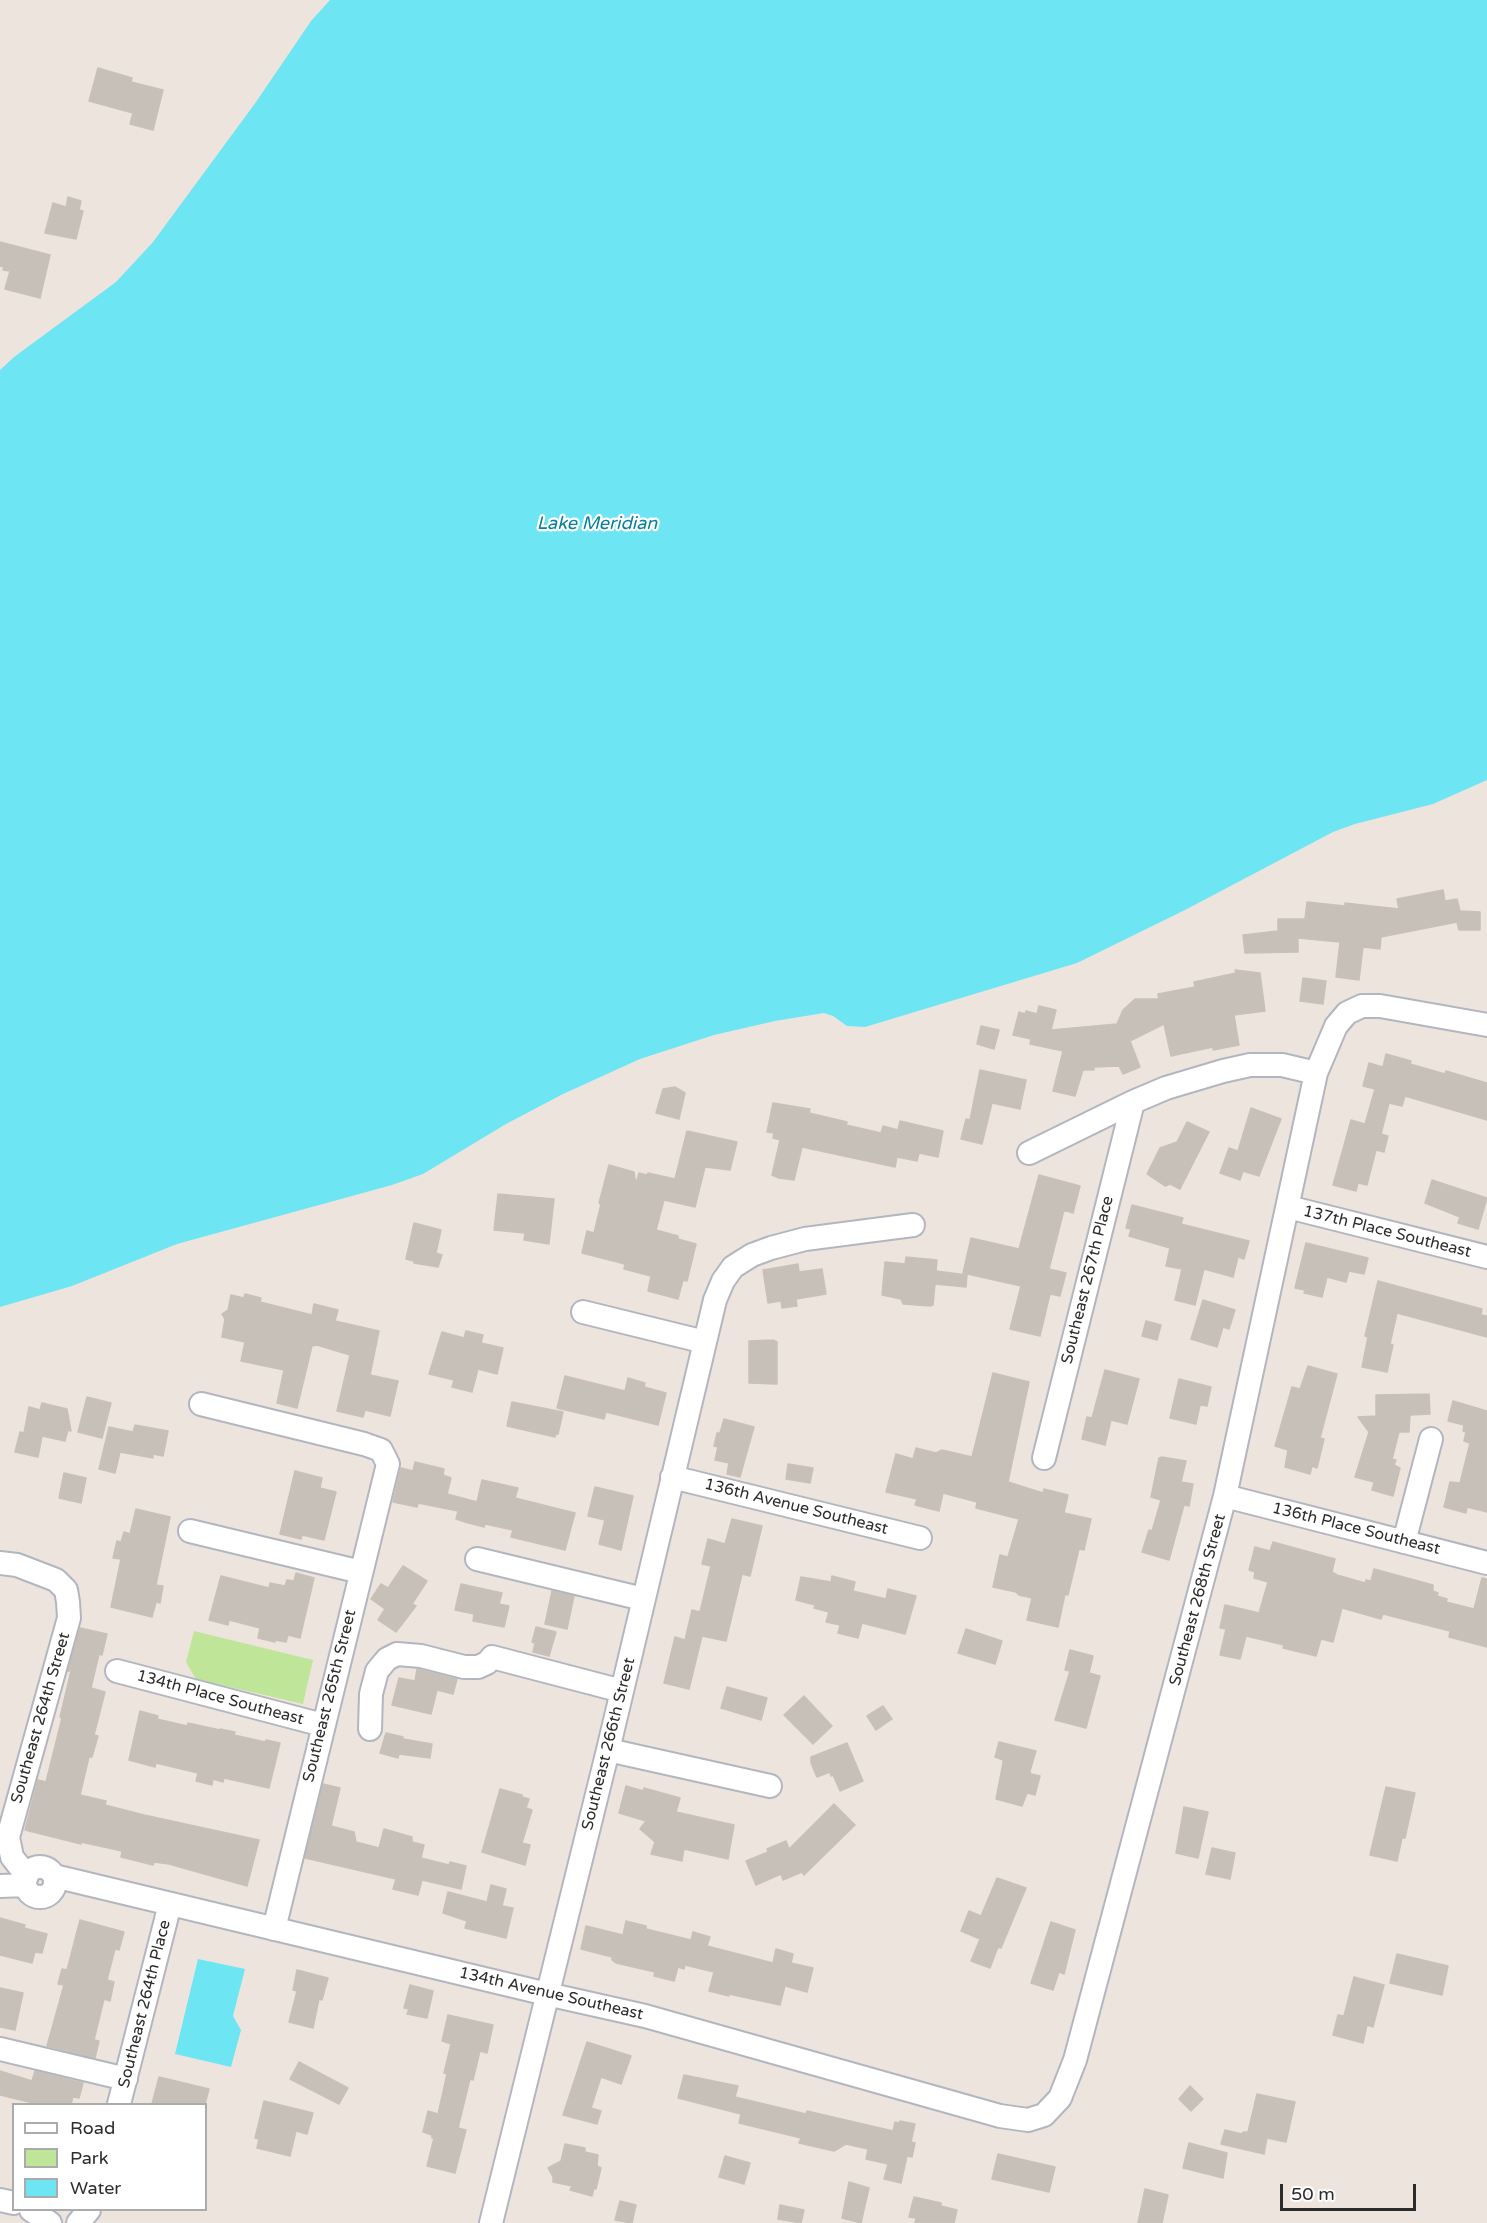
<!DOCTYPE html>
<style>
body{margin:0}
#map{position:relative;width:1487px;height:2223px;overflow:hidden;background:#eee4de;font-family:"Varela Round",sans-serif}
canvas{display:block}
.legend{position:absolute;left:12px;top:2103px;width:195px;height:108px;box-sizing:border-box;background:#fff;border:2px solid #ababab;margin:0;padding:8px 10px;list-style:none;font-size:18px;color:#2c2c2c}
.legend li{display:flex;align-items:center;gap:12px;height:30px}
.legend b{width:30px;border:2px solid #ababab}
.scale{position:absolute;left:1280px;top:2184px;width:136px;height:27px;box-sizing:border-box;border:3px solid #2c2c2c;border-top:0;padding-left:8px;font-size:18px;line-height:21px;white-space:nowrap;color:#2c2c2c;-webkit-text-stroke:4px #fff;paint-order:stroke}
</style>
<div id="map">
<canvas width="1487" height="2223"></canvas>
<ul class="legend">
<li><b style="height:8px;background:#fff"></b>Road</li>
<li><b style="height:16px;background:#bfe698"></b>Park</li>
<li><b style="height:16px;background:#6ee5f3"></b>Water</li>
</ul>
<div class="scale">50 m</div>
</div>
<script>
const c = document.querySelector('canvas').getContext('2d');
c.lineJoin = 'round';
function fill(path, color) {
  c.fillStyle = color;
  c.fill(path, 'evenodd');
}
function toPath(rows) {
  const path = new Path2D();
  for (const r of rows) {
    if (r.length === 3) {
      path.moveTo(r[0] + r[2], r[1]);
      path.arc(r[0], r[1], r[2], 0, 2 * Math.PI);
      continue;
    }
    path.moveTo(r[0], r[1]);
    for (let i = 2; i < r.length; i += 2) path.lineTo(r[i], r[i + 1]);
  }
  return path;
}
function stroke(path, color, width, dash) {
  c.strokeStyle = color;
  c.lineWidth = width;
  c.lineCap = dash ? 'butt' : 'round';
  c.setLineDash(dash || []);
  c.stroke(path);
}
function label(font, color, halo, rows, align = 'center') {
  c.font = font + ' "Varela Round",sans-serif';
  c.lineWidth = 4.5;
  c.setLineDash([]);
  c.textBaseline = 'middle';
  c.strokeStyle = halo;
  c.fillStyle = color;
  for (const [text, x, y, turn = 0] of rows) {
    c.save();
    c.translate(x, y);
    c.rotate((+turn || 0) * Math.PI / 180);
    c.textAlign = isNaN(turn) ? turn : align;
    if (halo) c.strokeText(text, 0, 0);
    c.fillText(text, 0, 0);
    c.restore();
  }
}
fill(toPath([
 [194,1631,313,1660,303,1704,196,1679,186,1662]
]), '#bfe698');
fill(toPath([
 [330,0,1487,0,1487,780,1433,804,1355,824,1333,832,1185,910,1077,963,865,1027,847,1026,833,1016,824,1013,775,1021,714,1035,640,1059,563,1094,506,1124,423,1174,392,1185,177,1244,72,1286,0,1307,0,370,14,357,116,282,153,242,256,102,311,21],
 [198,1959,245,1969,233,2016,241,2030,231,2067,175,2054]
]), '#6ee5f3');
const building = toPath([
 [98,68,132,78,131,82,163,90,153,130,130,124,133,113,89,101,98,68],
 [68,197,81,201,79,210,83,211,76,239,45,233,53,203,66,207,68,197],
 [0,242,50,255,40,298,5,289,10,271,3,270,4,267,0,266,0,242],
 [1443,890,1445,901,1457,899,1460,911,1480,912,1480,930,1459,930,1457,922,1381,937,1380,949,1363,947,1359,980,1336,977,1340,942,1298,938,1298,952,1245,953,1243,935,1278,931,1278,919,1305,919,1307,902,1345,906,1345,903,1399,909,1397,899,1443,890],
 [1235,970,1260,973,1265,1011,1234,1015,1239,1045,1213,1050,1213,1047,1171,1056,1164,1024,1130,1041,1140,1067,1123,1074,1119,1066,1094,1067,1094,1070,1083,1070,1075,1096,1053,1091,1063,1051,1030,1044,1031,1039,1013,1035,1019,1012,1025,1014,1026,1011,1037,1014,1039,1006,1056,1010,1051,1030,1117,1024,1123,1010,1135,999,1159,999,1158,994,1195,987,1194,982,1236,973,1235,970],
 [1303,978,1326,981,1323,1004,1300,1001,1303,978],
 [981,1026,999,1030,994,1049,977,1044,981,1026],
 [1386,1054,1411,1061,1410,1064,1445,1074,1446,1071,1487,1083,1487,1120,1405,1096,1402,1106,1389,1103,1381,1134,1388,1136,1384,1152,1376,1150,1367,1185,1358,1183,1356,1191,1333,1185,1351,1120,1365,1124,1375,1089,1363,1086,1369,1063,1383,1067,1386,1054],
 [980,1070,1026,1080,1020,1109,992,1103,982,1144,961,1139,966,1119,970,1120,980,1070],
 [675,1087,685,1093,679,1119,656,1113,663,1089,675,1087],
 [773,1103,810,1109,809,1113,847,1122,846,1125,881,1133,883,1126,898,1130,900,1121,943,1131,938,1157,919,1153,917,1161,897,1157,895,1167,802,1147,794,1180,779,1178,772,1175,780,1140,773,1138,774,1133,767,1132,773,1103],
 [1251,1108,1281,1119,1259,1176,1243,1171,1240,1180,1220,1173,1229,1148,1238,1151,1251,1108],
 [1187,1122,1209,1132,1180,1189,1170,1184,1165,1186,1147,1174,1160,1148,1177,1142,1187,1122],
 [687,1131,737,1142,730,1170,705,1167,695,1207,664,1200,656,1230,678,1236,678,1239,696,1244,687,1281,683,1280,678,1299,648,1291,651,1276,624,1269,625,1264,582,1253,587,1231,594,1233,601,1204,599,1203,609,1165,634,1172,636,1184,639,1173,647,1175,648,1173,675,1179,687,1131],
 [1039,1175,1080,1186,1073,1213,1064,1210,1049,1269,1066,1273,1060,1296,1050,1294,1040,1336,1010,1329,1021,1286,963,1273,971,1238,1019,1249,1039,1175],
 [1432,1180,1487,1198,1478,1229,1458,1223,1460,1217,1425,1203,1432,1180],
 [498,1194,554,1199,549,1244,524,1240,525,1233,494,1230,498,1194],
 [1132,1205,1183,1218,1181,1224,1249,1241,1244,1259,1238,1257,1233,1277,1204,1269,1195,1305,1175,1300,1182,1269,1166,1266,1170,1248,1129,1236,1131,1229,1126,1228,1132,1205],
 [414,1223,441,1230,436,1253,442,1255,438,1267,414,1263,414,1261,406,1259,414,1223],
 [1306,1243,1368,1258,1364,1274,1349,1271,1346,1282,1327,1277,1322,1297,1304,1293,1305,1290,1295,1288,1306,1243],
 [906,1257,937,1260,936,1271,967,1275,966,1287,935,1284,933,1305,930,1306,903,1304,901,1299,882,1295,885,1262,905,1264,906,1257],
 [798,1264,799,1272,822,1269,826,1294,796,1299,797,1306,782,1308,781,1301,768,1303,763,1270,798,1264],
 [1378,1281,1482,1309,1481,1315,1487,1316,1487,1337,1397,1313,1390,1344,1393,1345,1387,1372,1362,1367,1368,1337,1365,1336,1378,1281],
 [245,1294,261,1298,260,1302,312,1315,314,1304,338,1310,335,1321,379,1331,370,1375,398,1381,390,1416,365,1410,363,1417,337,1411,350,1355,317,1345,312,1346,297,1408,277,1403,284,1370,241,1361,245,1342,222,1337,225,1319,222,1314,228,1310,231,1295,244,1298,245,1294],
 [1203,1300,1235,1310,1229,1329,1223,1327,1217,1347,1191,1339,1203,1300],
 [1146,1321,1161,1325,1157,1340,1142,1336,1146,1321],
 [466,1331,483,1335,481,1343,503,1348,497,1374,478,1369,472,1392,452,1387,454,1380,429,1374,442,1332,464,1338,466,1331],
 [773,1340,777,1342,777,1384,749,1383,749,1341,773,1340],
 [1308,1366,1337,1374,1320,1438,1324,1439,1317,1468,1312,1466,1310,1474,1285,1467,1288,1450,1275,1446,1292,1387,1300,1389,1308,1366],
 [1105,1370,1139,1379,1127,1424,1111,1420,1105,1445,1082,1439,1087,1417,1092,1418,1105,1370],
 [993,1373,1029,1382,1008,1482,1043,1493,1044,1489,1068,1495,1064,1513,1091,1519,1084,1550,1079,1549,1068,1595,1065,1594,1058,1627,1027,1620,1032,1598,1019,1595,1016,1592,993,1587,1000,1555,1008,1557,1019,1519,976,1508,977,1502,943,1493,939,1511,915,1505,917,1499,886,1492,896,1454,913,1459,916,1448,936,1453,942,1450,972,1457,993,1373],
 [565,1376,625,1391,628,1378,645,1383,644,1387,666,1393,658,1425,606,1412,604,1419,557,1408,565,1376],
 [1179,1379,1211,1387,1207,1406,1200,1405,1196,1424,1170,1418,1179,1379],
 [1429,1394,1430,1414,1410,1415,1409,1432,1399,1432,1392,1459,1396,1460,1394,1465,1400,1468,1393,1496,1372,1490,1374,1482,1355,1477,1369,1432,1358,1417,1376,1416,1376,1395,1429,1394],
 [87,1397,111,1403,102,1438,78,1432,87,1397],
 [1453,1401,1487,1411,1487,1512,1467,1507,1466,1513,1444,1507,1450,1482,1460,1483,1470,1443,1464,1441,1466,1432,1463,1431,1464,1425,1448,1421,1453,1401],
 [512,1402,563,1412,558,1434,556,1434,555,1437,507,1426,512,1402],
 [42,1403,67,1409,71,1431,68,1430,65,1441,42,1436,38,1457,15,1452,20,1432,24,1433,29,1407,40,1410,42,1403],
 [724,1419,754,1427,740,1477,727,1474,729,1463,715,1460,718,1447,714,1446,717,1433,720,1433,724,1419],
 [135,1425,168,1431,163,1456,153,1454,153,1458,120,1452,115,1473,99,1469,109,1427,133,1432,135,1425],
 [1162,1457,1186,1461,1181,1482,1193,1484,1189,1506,1184,1505,1169,1560,1142,1552,1149,1530,1152,1531,1161,1500,1151,1497,1159,1458,1162,1457],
 [415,1462,444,1469,443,1475,451,1478,447,1494,477,1502,482,1480,518,1488,515,1498,575,1513,565,1550,511,1537,513,1530,485,1524,484,1527,465,1522,456,1519,458,1511,418,1503,417,1507,393,1502,401,1468,413,1471,415,1462],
 [788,1464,813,1468,810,1483,786,1479,788,1464],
 [295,1471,322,1478,320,1488,336,1492,324,1540,302,1535,301,1539,280,1534,295,1471],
 [64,1473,86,1478,81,1503,59,1498,64,1473],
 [595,1487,633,1496,621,1550,599,1544,605,1520,588,1516,595,1487],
 [136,1509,170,1517,156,1585,163,1586,160,1603,156,1602,152,1617,111,1607,121,1559,113,1558,117,1541,121,1542,124,1532,130,1534,136,1509],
 [732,1519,762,1526,750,1576,742,1574,726,1641,702,1636,689,1689,664,1683,675,1637,685,1640,692,1610,700,1612,711,1566,702,1564,708,1539,725,1544,732,1519],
 [1273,1542,1335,1559,1332,1572,1337,1575,1365,1583,1366,1580,1371,1581,1374,1569,1433,1585,1433,1591,1438,1593,1437,1596,1447,1599,1446,1602,1474,1609,1482,1578,1487,1579,1487,1647,1449,1637,1450,1631,1383,1614,1381,1619,1342,1608,1333,1642,1321,1639,1316,1656,1283,1648,1284,1645,1246,1636,1240,1659,1220,1655,1226,1629,1220,1628,1225,1605,1259,1613,1268,1582,1254,1578,1255,1572,1249,1570,1255,1547,1270,1551,1273,1542],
 [403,1566,427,1581,412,1604,416,1606,396,1632,378,1620,385,1609,371,1599,381,1584,388,1588,403,1566],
 [296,1573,314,1578,300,1638,288,1635,286,1642,275,1640,275,1642,258,1638,260,1628,229,1620,228,1625,209,1620,221,1576,269,1588,270,1583,285,1586,287,1580,294,1581,296,1573],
 [832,1576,855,1582,853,1591,886,1599,888,1589,916,1596,905,1634,862,1623,858,1638,838,1633,840,1625,826,1622,829,1612,814,1608,815,1605,796,1600,801,1577,831,1582,832,1576],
 [461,1584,502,1593,499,1604,509,1606,504,1627,473,1621,474,1614,455,1610,461,1584],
 [552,1591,574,1596,567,1629,545,1624,552,1591],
 [536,1627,556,1632,549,1656,533,1652,535,1643,532,1642,536,1627],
 [80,1628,107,1634,102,1655,99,1654,91,1688,105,1692,94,1735,98,1736,92,1757,89,1757,80,1795,106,1801,105,1805,144,1815,259,1840,247,1886,169,1864,154,1862,153,1865,121,1857,122,1851,81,1842,81,1844,25,1830,38,1780,46,1782,62,1718,60,1717,71,1671,68,1671,80,1628],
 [966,1629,1002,1641,995,1664,958,1653,966,1629],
 [1070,1650,1093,1656,1089,1673,1100,1676,1086,1728,1055,1720,1070,1671,1065,1670,1070,1650],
 [417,1669,457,1679,453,1694,437,1690,431,1714,392,1705,399,1678,415,1681,417,1669],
 [727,1687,767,1698,761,1720,721,1708,727,1687],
 [804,1696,832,1726,813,1744,784,1715,804,1696],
 [883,1706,892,1719,876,1730,867,1716,883,1706],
 [140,1711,158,1716,157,1719,187,1726,188,1723,220,1730,220,1729,235,1732,234,1735,265,1742,266,1740,280,1743,269,1788,224,1778,223,1782,213,1779,212,1785,196,1781,198,1773,156,1763,155,1767,129,1760,140,1711],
 [386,1733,403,1737,403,1739,432,1744,430,1758,399,1754,398,1758,380,1753,386,1733],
 [999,1742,1036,1751,1030,1771,1031,1774,1040,1776,1035,1795,1027,1793,1022,1806,996,1799,1003,1763,1003,1760,995,1757,999,1742],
 [847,1743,863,1781,840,1791,833,1775,831,1776,830,1772,817,1777,811,1763,811,1757,847,1743],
 [323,1784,340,1788,331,1826,354,1832,356,1842,379,1848,384,1829,412,1837,412,1842,424,1845,421,1858,449,1865,450,1862,466,1866,461,1889,422,1880,418,1895,393,1889,396,1879,305,1858,323,1784],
 [626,1786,643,1791,644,1788,680,1798,676,1812,734,1825,728,1859,684,1849,682,1861,651,1854,655,1842,640,1829,646,1821,619,1813,626,1786],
 [1386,1787,1415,1793,1405,1838,1402,1838,1397,1861,1370,1855,1386,1787],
 [500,1789,522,1795,522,1797,529,1799,526,1808,532,1810,522,1843,530,1845,525,1865,482,1852,500,1789],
 [834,1804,855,1825,804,1875,802,1872,783,1880,781,1874,756,1885,746,1861,768,1852,767,1849,786,1841,789,1849,834,1804],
 [1184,1807,1208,1812,1198,1858,1176,1853,1184,1807],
 [1212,1848,1235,1853,1230,1879,1206,1874,1212,1848],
 [997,1878,1026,1888,1001,1948,998,1947,990,1968,971,1961,980,1939,961,1931,969,1911,981,1916,997,1878],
 [491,1885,506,1889,502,1906,513,1908,506,1938,465,1928,467,1921,443,1913,448,1892,487,1902,491,1885],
 [0,1918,25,1925,24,1928,47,1934,42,1953,35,1952,32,1963,0,1955,0,1918],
 [80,1920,124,1932,119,1950,115,1949,107,1980,114,1982,110,2001,104,1999,94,2040,99,2041,95,2058,47,2046,64,1985,58,1984,62,1969,67,1970,80,1920],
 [626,1921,646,1926,646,1929,691,1940,693,1932,710,1937,707,1946,773,1963,776,1949,793,1954,791,1963,813,1968,807,1992,785,1986,780,2005,729,1994,729,1996,709,1991,714,1972,685,1965,684,1969,678,1967,674,1981,654,1976,655,1972,616,1963,612,1960,612,1957,581,1949,586,1926,623,1935,626,1921],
 [1051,1922,1075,1930,1064,1974,1059,1972,1053,1990,1031,1983,1051,1922],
 [1397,1954,1448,1966,1442,1995,1390,1983,1397,1954],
 [297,1970,328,1978,322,2000,319,1999,313,2028,289,2022,297,1991,293,1990,297,1970],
 [1354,1977,1384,1985,1373,2027,1367,2025,1363,2043,1333,2035,1338,2015,1344,2016,1354,1977],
 [410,1985,433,1991,427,2018,407,2014,409,2009,404,2008,410,1985],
 [0,1988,23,1993,15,2030,0,2027,0,1988],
 [448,2015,493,2025,487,2053,480,2051,473,2080,470,2079,458,2128,466,2130,455,2173,427,2166,434,2138,432,2138,432,2135,423,2132,428,2111,438,2114,447,2074,444,2073,451,2044,442,2041,448,2015],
 [587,2042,631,2056,621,2084,601,2077,591,2108,601,2111,597,2124,563,2115,587,2042],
 [299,2062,348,2088,339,2104,290,2079,299,2062],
 [0,2071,32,2081,35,2071,83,2083,79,2098,73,2097,71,2104,37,2104,0,2095,0,2071],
 [684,2075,738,2086,735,2097,806,2114,807,2111,893,2131,895,2122,900,2123,900,2121,915,2124,911,2142,915,2143,912,2157,907,2156,901,2183,884,2179,888,2164,866,2159,868,2149,846,2144,834,2151,799,2143,801,2138,739,2123,741,2114,678,2098,684,2075],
 [159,2077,209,2089,205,2104,152,2104,159,2077],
 [1190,2086,1203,2099,1191,2111,1179,2099,1190,2086],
 [1257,2094,1295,2102,1286,2142,1267,2138,1264,2154,1221,2144,1225,2130,1242,2134,1243,2132,1248,2132,1257,2094],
 [264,2101,313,2113,307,2134,296,2131,290,2156,257,2148,259,2139,255,2138,264,2101],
 [1189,2143,1227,2153,1223,2178,1183,2168,1189,2143],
 [565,2144,585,2148,585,2152,598,2155,597,2166,601,2168,596,2189,594,2188,592,2196,570,2190,572,2186,553,2182,553,2177,548,2168,561,2161,565,2144],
 [998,2154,1055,2167,1049,2192,992,2179,998,2154],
 [725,2156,750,2163,744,2184,719,2177,725,2156],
 [849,2182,869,2188,861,2223,842,2218,849,2182],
 [1145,2189,1168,2195,1162,2223,1138,2223,1145,2189],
 [914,2197,941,2203,941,2206,957,2210,954,2223,915,2223,916,2218,909,2217,914,2197],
 [620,2201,636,2205,632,2223,615,2220,620,2201],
 [780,2205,804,2210,801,2223,778,2219,780,2205]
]);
fill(building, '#c6c0b9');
stroke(building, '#cac0b7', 1.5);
const minor = toPath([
 [1029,1153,1133,1102,1166,1088,1223,1071,1250,1065,1282,1065,1316,1073,1336,1026,1347,1013,1362,1006,1380,1006,1487,1025],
 [1288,1207,1487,1257],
 [583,1312,705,1342],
 [201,1404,364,1444,381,1450,388,1464,274,1929],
 [1044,1458,1133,1102],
 [672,1477,920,1538],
 [1225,1496,1487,1563],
 [190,1531,361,1572],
 [1404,1542,1431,1439],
 [477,1559,643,1599],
 [0,1563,17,1565,56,1580,66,1590,68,1602,69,1618,8,1837,12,1857,27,1876],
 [117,1671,323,1725],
 [370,1729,371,1694,377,1671,387,1659,397,1654,421,1656,464,1667,478,1667,487,1663,492,1657,622,1691],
 [608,1750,770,1786],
 [40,1882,15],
 [54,1876,547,1994,645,2016,1000,2116,1028,2120,1044,2115,1060,2098,1075,2060,1225,1496,1316,1073],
 [0,1886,25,1885],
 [0,2049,126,2079],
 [119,2104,170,1904],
 [0,2200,14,2203],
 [31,2210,50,2223],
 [78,2223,89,2210],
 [491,2223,608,1750,715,1300,723,1281,733,1267,752,1255,771,1248,805,1239,913,1225]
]);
stroke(minor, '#b2b6c0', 26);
stroke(minor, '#fff', 22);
label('16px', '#2c2c2c', '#fff', [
 ["137th Place Southeast",1387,1232,14],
 ["Southeast 267th Place",1088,1280,-76],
 ["136th Avenue Southeast",796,1507,14],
 ["136th Place Southeast",1356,1529,14],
 ["Southeast 268th Street",1198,1600,-75],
 ["Southeast 265th Street",330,1696,-76],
 ["134th Place Southeast",220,1698,15],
 ["Southeast 264th Street",41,1718,-74],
 ["Southeast 266th Street",609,1744,-76],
 ["134th Avenue Southeast",551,1994,13],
 ["Southeast 264th Place",145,2004,-76]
]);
label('italic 18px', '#09809c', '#fff', [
 ["Lake Meridian",597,524]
]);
</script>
